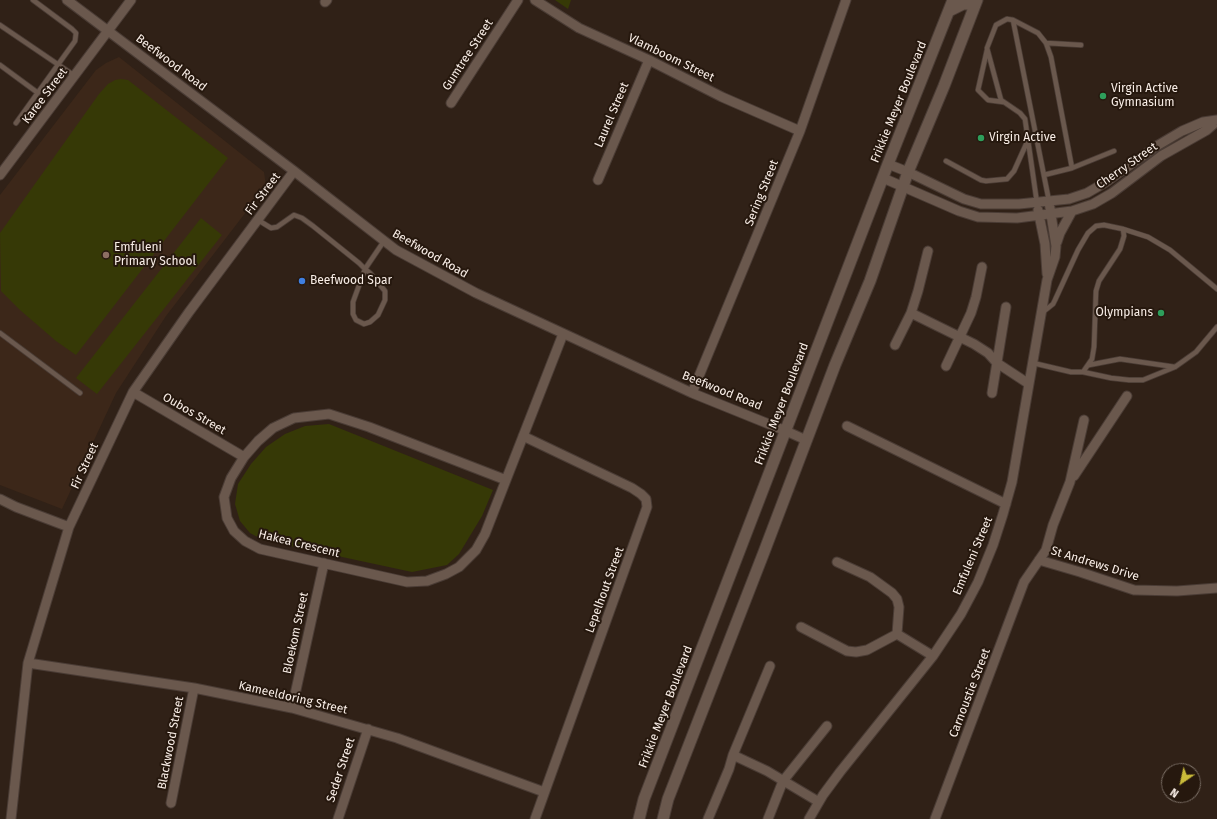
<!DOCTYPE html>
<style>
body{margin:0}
#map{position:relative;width:1217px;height:819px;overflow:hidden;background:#302117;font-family:"Fira Sans",sans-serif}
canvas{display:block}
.north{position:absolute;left:1161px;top:763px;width:40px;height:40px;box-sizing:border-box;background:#26180e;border:1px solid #7a6e65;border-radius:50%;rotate:214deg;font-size:11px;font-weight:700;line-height:16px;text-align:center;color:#f9eee7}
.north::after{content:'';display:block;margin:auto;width:14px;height:18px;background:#c9ba3a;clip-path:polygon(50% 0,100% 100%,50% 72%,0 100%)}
</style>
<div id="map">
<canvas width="1217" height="819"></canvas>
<div class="north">N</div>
</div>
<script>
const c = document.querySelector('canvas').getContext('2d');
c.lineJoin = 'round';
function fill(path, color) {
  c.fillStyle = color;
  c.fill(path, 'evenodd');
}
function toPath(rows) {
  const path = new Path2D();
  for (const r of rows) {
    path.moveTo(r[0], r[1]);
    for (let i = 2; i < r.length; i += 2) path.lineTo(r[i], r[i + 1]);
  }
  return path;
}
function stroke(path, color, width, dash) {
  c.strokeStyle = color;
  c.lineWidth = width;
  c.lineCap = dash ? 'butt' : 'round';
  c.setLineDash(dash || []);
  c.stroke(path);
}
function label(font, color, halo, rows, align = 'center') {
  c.font = font + ' "Fira Sans",sans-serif';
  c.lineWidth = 4;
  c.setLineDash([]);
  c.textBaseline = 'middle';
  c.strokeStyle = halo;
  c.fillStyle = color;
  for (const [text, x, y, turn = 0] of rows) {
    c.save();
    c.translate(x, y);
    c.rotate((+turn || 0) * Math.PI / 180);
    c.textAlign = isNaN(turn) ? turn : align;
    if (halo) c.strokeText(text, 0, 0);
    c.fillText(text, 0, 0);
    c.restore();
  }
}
fill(toPath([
 [119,57,264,172,266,186,166,316,116,393,62,509,0,485,0,195,96,70,106,63]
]), '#3c2719');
fill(toPath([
 [555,0,571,0,568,9],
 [121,79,128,80,228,158,76,355,56,341,20,310,1,291,0,233,99,94,108,84,115,80],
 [201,218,222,235,97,394,76,378],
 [329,424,493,490,482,516,459,554,447,565,412,572,263,540,250,533,240,521,235,504,238,484,251,464,266,447,285,434,305,426]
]), '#363906');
const service = toPath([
 [1013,20,1038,33,1046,43,1051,57,1072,168],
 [0,25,75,76],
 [1046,43,1081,45],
 [987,50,978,90,988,100,1003,102],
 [0,65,38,93],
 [16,123,75,41,76,33,72,29,33,0],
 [946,161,981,180,986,181,1007,179,1014,171,1028,140],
 [1044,175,1072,168,1114,151],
 [1037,203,1025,119,1020,113,1001,100,987,48,996,25,1007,19,1013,20,1049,201],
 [258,220,271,228,277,227,294,215,302,218,313,226,359,263,365,269,370,273,385,291,385,300,378,315,370,322,364,324,356,320,353,314,353,302,365,269,384,241],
 [1043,312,1053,304,1055,300,1078,250,1088,233,1096,226,1104,225,1123,229],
 [0,333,80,393],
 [1033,363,1071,372,1083,372,1111,378,1129,380,1143,380,1175,367,1196,352,1217,327],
 [1089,365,1120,359,1175,367],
 [1083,372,1092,359,1094,347,1096,291,1099,281,1120,249,1124,236,1123,229,1148,237,1170,250,1217,289]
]);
const minor = toPath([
 [67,0,294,171,396,250,476,293,692,393,786,431,806,440],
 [535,0,579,28,649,60,722,97,800,131],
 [325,2,327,0],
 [451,103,518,0],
 [888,164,908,172,964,199,981,204,1019,204,1069,199,1087,193,1106,182,1155,147,1182,131,1203,122,1217,120],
 [0,175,131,0],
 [883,178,959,211,978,217,1017,218,1072,211,1093,204,1112,193,1161,156,1207,130,1217,121],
 [598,180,649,60],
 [1038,210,1045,244,1047,274],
 [1057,242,1060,233,1072,211],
 [911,313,974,344,988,353,997,363,1029,384],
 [895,345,911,313,918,291,928,251],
 [946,366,971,313,976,297,982,267],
 [133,392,244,457],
 [692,393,800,131,846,0],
 [992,393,1006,307],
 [329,414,369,427,506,480,485,534,476,550,459,567,446,574,427,581,407,582,260,549,245,541,234,531,227,518,224,497,231,478,244,457,258,441,273,428,294,418,329,414],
 [847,426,1006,504],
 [523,436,632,488,641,494,646,499,647,507,535,819],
 [1074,476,1127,396],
 [506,480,563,334],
 [0,499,16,507,69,527],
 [1039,560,1080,572,1134,590,1177,591,1217,588],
 [837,562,870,577,892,593,897,599,899,607,897,634,933,656],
 [801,627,847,651,856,652,867,650,897,634],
 [28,663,194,688,292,708,397,738,544,792],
 [292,708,324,563],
 [733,755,767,771,819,802],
 [171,803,194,688],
 [11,819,28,663,69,527,133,392,189,312,294,171],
 [338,819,368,729],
 [708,819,729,769,733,755,770,666],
 [768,819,783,781,827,726],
 [809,819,823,795,840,772,933,656,961,614,978,582,993,545,1003,514,1012,482,1047,280,1055,257,1056,246,1049,202],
 [935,819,1024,582,1046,550,1053,525,1070,482,1084,420]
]);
const tertiary = toPath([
 [949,11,963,4,975,4],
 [639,819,644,799,888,164,953,0],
 [663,819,668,799,764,552,835,365,870,281,908,172,944,86,977,0]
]);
stroke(service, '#4a3c35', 6);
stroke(minor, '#4a3c35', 11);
stroke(tertiary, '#4a3c35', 13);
stroke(service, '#6a584d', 4.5);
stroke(minor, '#6a584d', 9);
stroke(tertiary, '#6a584d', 11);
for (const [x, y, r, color] of [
 [1103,96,4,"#2e9e5b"],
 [981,138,4,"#2e9e5b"],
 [106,255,4,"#8d6e63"],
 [302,281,4,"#3f7fe0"],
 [1161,313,4,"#2e9e5b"]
]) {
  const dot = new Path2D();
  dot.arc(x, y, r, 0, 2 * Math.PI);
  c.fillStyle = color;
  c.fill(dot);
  stroke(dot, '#26180e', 1.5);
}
label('12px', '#f9eee7', '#26180e', [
 ["Gumtree Street",468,55,-57],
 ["Vlamboom Street",671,58,26],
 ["Beefwood Road",171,63,37],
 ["Karee Street",45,96,-53],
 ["Frikkie Meyer Boulevard",899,102,-68],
 ["Laurel Street",612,115,-67],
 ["Cherry Street",1127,166,-35],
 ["Sering Street",762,193,-68],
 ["Fir Street",263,194,-53],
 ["Beefwood Road",430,254,30],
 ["Beefwood Road",722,391,22],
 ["Frikkie Meyer Boulevard",782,404,-69],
 ["Oubos Street",194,414,30],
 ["Fir Street",85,466,-65],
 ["Hakea Crescent",299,544,14],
 ["Emfuleni Street",973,556,-67],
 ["St Andrews Drive",1095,564,17],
 ["Lepelhout Street",605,590,-70],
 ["Bloekom Street",296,633,-78],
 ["Carnoustie Street",970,693,-69],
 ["Kameeldoring Street",293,698,13],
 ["Frikkie Meyer Boulevard",666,707,-69],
 ["Blackwood Street",171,743,-79],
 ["Seder Street",341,770,-72]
]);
label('12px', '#f9eee7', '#26180e', [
 ["Virgin Active",1111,89],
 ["Gymnasium",1111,103],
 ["Virgin Active",989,138],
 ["Emfuleni",114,248],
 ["Primary School",114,262],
 ["Beefwood Spar",310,281],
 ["Olympians",1153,313,"right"]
], 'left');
</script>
